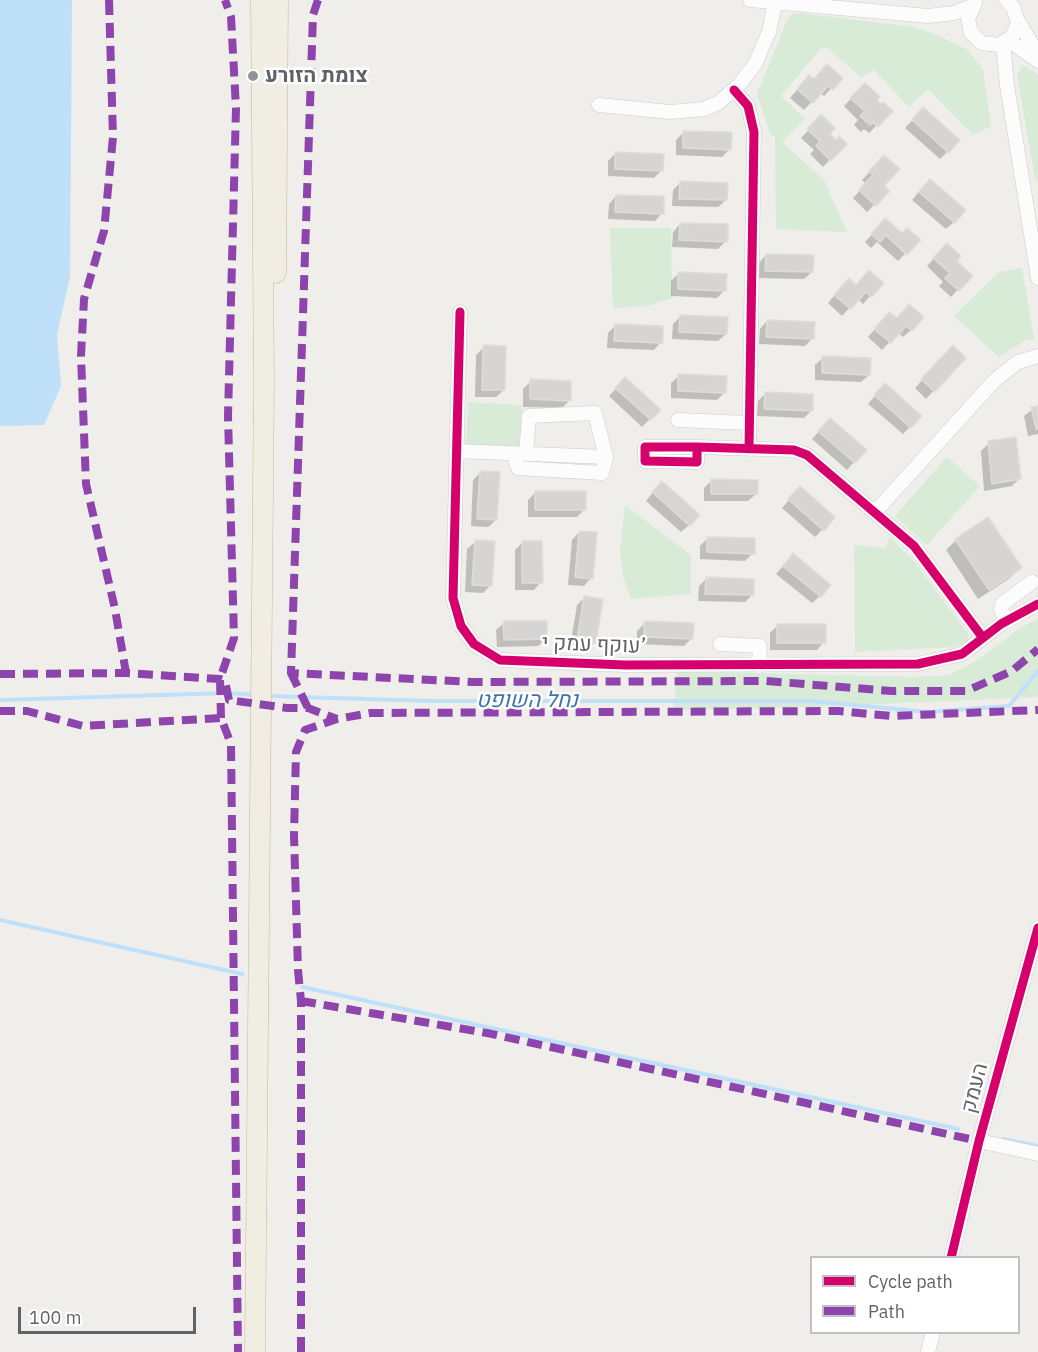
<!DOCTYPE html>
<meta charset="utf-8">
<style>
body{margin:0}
#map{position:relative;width:1038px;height:1352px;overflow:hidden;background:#efeeea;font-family:"IBM Plex Sans",sans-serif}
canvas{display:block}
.legend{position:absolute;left:810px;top:1256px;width:210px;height:78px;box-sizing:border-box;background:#fff;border:2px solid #bfc1c3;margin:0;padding:8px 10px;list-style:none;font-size:18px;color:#5f6368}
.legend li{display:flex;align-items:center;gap:12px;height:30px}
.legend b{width:30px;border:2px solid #bfc1c3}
.scale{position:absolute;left:18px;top:1307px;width:178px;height:27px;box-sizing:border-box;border:3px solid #5f6368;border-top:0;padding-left:8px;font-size:18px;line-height:21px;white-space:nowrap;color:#5f6368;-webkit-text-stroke:4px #fff;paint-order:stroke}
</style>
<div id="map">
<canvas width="1038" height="1352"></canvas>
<ul class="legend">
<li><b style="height:8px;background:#d6006c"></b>Cycle path</li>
<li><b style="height:8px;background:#8e44ad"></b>Path</li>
</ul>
<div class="scale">100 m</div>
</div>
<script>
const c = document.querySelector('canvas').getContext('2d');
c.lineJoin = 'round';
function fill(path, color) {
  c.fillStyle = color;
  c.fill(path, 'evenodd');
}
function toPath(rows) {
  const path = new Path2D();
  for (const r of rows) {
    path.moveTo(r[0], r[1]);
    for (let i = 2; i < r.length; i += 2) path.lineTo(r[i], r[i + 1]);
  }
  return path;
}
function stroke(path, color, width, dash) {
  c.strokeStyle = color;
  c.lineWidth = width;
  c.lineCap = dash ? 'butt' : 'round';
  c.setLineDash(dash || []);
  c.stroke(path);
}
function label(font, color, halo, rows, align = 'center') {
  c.font = font + ' "IBM Plex Sans",Heebo,sans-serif';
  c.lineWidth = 5;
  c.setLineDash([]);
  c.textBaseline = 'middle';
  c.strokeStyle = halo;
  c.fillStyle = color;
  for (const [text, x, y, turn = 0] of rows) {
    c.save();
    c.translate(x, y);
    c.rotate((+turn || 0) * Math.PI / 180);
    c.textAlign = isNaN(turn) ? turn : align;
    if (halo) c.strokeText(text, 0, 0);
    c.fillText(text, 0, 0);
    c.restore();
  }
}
fill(toPath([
 [799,13,913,27,933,33,968,50,983,70,991,126,973,135,928,89,909,107,874,70,861,77,827,48,821,48,781,96,805,119,782,142,824,180,847,232,776,229,775,137,770,134,757,94,787,20,792,14],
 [1023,65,1038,75,1038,182,1035,179,1017,75],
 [610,228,671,228,672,298,647,306,613,308],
 [1022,268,1034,339,1026,340,999,357,954,316,999,272],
 [468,402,522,405,520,449,466,446],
 [947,457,980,486,927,545,895,516],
 [625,505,691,555,691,594,631,599,623,576,620,551],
 [889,537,912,559,969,635,967,642,954,647,855,652,854,545,886,548],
 [1038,619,1038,697,812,707,674,710,677,671,917,677,949,675,976,661,1022,627]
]), '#d8ebd6');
fill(toPath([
 [0,0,72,0,70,277,57,334,61,386,44,425,0,426]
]), '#bfe0f9');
fill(toPath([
 [841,78,824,96,820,93,804,110,790,98,802,84,813,80],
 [865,85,874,100,891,111,869,133,864,129,861,132,854,125,858,120,844,106],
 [923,109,958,141,940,159,905,128],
 [821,117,828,134,836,142,845,144,823,167,810,154,814,150,801,138],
 [684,132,730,149,722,157,676,155,676,140],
 [616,153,662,170,654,178,608,176,608,161],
 [884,157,882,186,888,191,867,212,853,198,866,184,862,180],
 [680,183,726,200,718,207,672,206,673,190],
 [922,188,954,222,946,229,912,200],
 [616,196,662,213,655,221,608,219,609,204],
 [680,224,726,241,718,249,672,247,673,232],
 [878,228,902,235,918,240,898,261,877,242,871,248,865,242],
 [947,245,954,261,971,276,951,297,939,286,943,282,927,266],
 [766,255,812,272,804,279,758,278,759,263],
 [679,273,725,290,717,298,671,296,671,281],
 [882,283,863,304,858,299,842,316,828,303,841,288],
 [902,313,911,330,903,337,898,333,882,350,868,337,882,321,896,320],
 [680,317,726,334,718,341,672,339,673,324],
 [767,321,813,338,805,346,759,344,760,329],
 [616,325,661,342,654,350,607,348,608,333],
 [484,347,504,390,496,397,475,397,476,355],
 [945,355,964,358,926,399,915,388],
 [823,358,869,375,861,382,815,380,815,365],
 [679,376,725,392,717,400,671,398,671,383],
 [625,379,659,410,642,427,609,396],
 [531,381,570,400,562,408,523,407,523,389],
 [878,392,910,427,903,434,868,404],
 [765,394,811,411,804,418,757,416,758,401],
 [1038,405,1038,434,1028,436,1024,416],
 [823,427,854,462,847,470,812,439],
 [989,443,1019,479,1012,486,984,491,981,451],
 [481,472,496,520,488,527,471,526,473,480],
 [712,480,756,494,748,501,704,501,704,488],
 [654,491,689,525,681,532,646,501],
 [536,492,585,509,577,517,528,517,528,500],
 [793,495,822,530,815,537,782,508],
 [579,532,591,578,584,586,568,585,572,540],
 [708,538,753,553,745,561,700,559,700,546],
 [956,540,1020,568,1010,578,978,599,946,550],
 [475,542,491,585,483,593,465,592,467,549],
 [523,542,541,582,534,590,515,590,515,550],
 [793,555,820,596,812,603,776,574],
 [706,579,752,595,745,602,698,601,699,586],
 [585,597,595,642,587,650,570,647,577,605],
 [504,623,546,639,538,646,497,647,496,630],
 [645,623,692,638,684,646,637,644,637,631],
 [778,625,824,642,817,650,770,650,770,633]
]), '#0003');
stroke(toPath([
 [267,696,432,701,811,701,928,712,1009,706,1038,671],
 [0,700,227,693,256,695],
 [0,920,242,974],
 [302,987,958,1129],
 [1003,1139,1038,1146]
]), '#bfe0f9', 4);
const building = toPath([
 [827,64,843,78,833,90,828,86,813,103,797,89,809,75,814,79,827,64],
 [865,83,880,97,877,100,881,104,883,102,893,111,878,127,873,122,870,125,860,116,865,111,850,98,865,83],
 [923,107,960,140,949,153,912,120,923,107],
 [821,114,835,128,830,134,836,140,839,136,847,144,831,161,816,146,820,141,807,129,821,114],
 [683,131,732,132,731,150,683,148,683,131],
 [615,152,664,154,663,171,615,169,615,152],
 [884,155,900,169,884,186,890,191,876,206,859,190,873,175,869,171,884,155],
 [930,179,966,210,955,223,919,192,930,179],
 [680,181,728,183,727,200,679,199,680,181],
 [616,195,664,196,664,214,615,212,616,195],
 [885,218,902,233,907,228,921,240,907,255,886,235,880,242,871,234,885,218],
 [680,223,728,224,728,242,679,240,680,223],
 [947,243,961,256,957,261,973,276,959,291,945,278,950,273,933,258,947,243],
 [766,254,814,255,813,272,765,271,766,254],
 [869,270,884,283,872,297,866,292,851,309,834,295,849,278,856,285,869,270],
 [678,272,727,274,726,291,678,289,678,272],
 [909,304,924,317,912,331,906,326,891,343,874,329,889,312,897,318,909,304],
 [680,315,728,317,727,334,679,332,680,315],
 [767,320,815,322,814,339,766,337,767,320],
 [615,324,663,326,663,343,614,341,615,324],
 [483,345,506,346,505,390,482,390,483,345],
 [953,345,966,358,935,392,921,379,953,345],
 [822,356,871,358,870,375,822,373,822,356],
 [678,374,727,376,726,393,678,391,678,374],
 [625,377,661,410,651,420,615,388,625,377],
 [530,379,571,381,571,401,530,399,530,379],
 [885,383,922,416,911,428,874,395,885,383],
 [765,392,813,394,813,411,764,409,765,392],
 [1038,406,1038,429,1036,429,1031,407,1038,406],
 [830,418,867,450,855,463,818,431,830,418],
 [1016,437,1021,479,992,484,988,441,1016,437],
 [480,471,500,472,497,520,477,519,480,471],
 [711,479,758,480,758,494,711,494,711,479],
 [662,481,700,515,690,526,652,492,662,481],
 [800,486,835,517,824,531,788,499,800,486],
 [535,491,586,491,586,510,535,510,535,491],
 [988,517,1022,568,989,590,955,539,988,517],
 [579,531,597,532,593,579,575,577,579,531],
 [707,537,755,538,755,554,707,552,707,537],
 [475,540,495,541,492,586,472,585,475,540],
 [522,541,542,541,543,583,522,583,522,541],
 [793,553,831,585,821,597,783,566,793,553],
 [706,577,754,579,754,595,705,594,706,577],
 [584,596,603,599,596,643,577,640,584,596],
 [503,621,547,621,547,639,504,640,503,621],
 [644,621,694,623,693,639,644,637,644,621],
 [777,624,826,624,826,643,777,643,777,624]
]);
fill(building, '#d6d5d3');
stroke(building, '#deddd9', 1.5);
const minor = toPath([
 [750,0,928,16,954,13,974,5],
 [975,3,968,18,971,33,982,43,998,45,1012,37,1018,22,1013,7,1006,0],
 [1017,19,1038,55],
 [1008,40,1038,61],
 [1003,43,1007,85,1038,278],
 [734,90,748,106,754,132,749,449],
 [599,105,670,112,704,109,718,103,739,85,755,64,769,32,775,3],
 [460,312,453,598,461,626,474,644,500,660,625,665,918,664,962,654,1001,624,1038,604],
 [678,420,749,423],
 [697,447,697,462,645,461,645,447,697,447,794,450,807,455,914,546,983,638],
 [456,451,606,457,602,473,518,468,513,454],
 [526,454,529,416,595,413,606,457],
 [875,512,995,380,1018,362,1038,356],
 [1007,621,1001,610,1002,604,1032,582],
 [720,644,760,646,759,666],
 [979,1141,1038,1154],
 [951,1258,979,1141,1038,928],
 [928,1352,933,1332]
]);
const highway = toPath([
 [276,273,278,0],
 [255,1352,264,383,261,0]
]);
stroke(minor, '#cbcccc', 15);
stroke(highway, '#c8b996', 21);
stroke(minor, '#fdfcfc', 14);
stroke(highway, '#f0ede3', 20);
stroke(toPath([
 [109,0,113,137,104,231,84,299,81,356,86,484,115,609,126,673],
 [318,0,313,15,291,673,473,682,766,681,892,691,966,691,1012,671,1038,649],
 [291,673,308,708],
 [0,674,126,673,220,679,225,681,229,700,287,708,308,708,337,719],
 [0,711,27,711,83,726,221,718,231,744,238,1352],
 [221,718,220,679,234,638,228,416,236,108,231,17,225,0],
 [301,1001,487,1033,979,1141],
 [301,1352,301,1001,298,970,294,835,296,752,305,730,337,719,371,713,839,711,891,716,1038,710]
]), '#8e44ad', 8, [15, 8]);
stroke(toPath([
 [734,90,748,106,754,132,749,449],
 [460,312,453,598,461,626,474,644,500,660,625,665,918,664,962,654,1001,624,1038,604],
 [697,447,697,462,645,461,645,447,697,447,794,450,807,455,914,546,983,638],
 [951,1258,979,1141,1038,928]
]), '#d6006c', 9);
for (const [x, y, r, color] of [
 [253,76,6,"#919496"]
]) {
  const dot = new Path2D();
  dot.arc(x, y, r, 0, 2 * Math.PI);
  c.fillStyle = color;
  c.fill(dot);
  stroke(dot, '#fff', 2);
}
label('bold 21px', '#5f6368', '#fff', [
 ["צומת הזורע",265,76]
], 'left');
label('21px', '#5f6368', '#fff', [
 ["עוקף עמק י’",594,645,2],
 ["העמק",975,1088,-75]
]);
label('italic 22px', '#4174aa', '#fff', [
 ["נחל השופט",527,701]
]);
</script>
